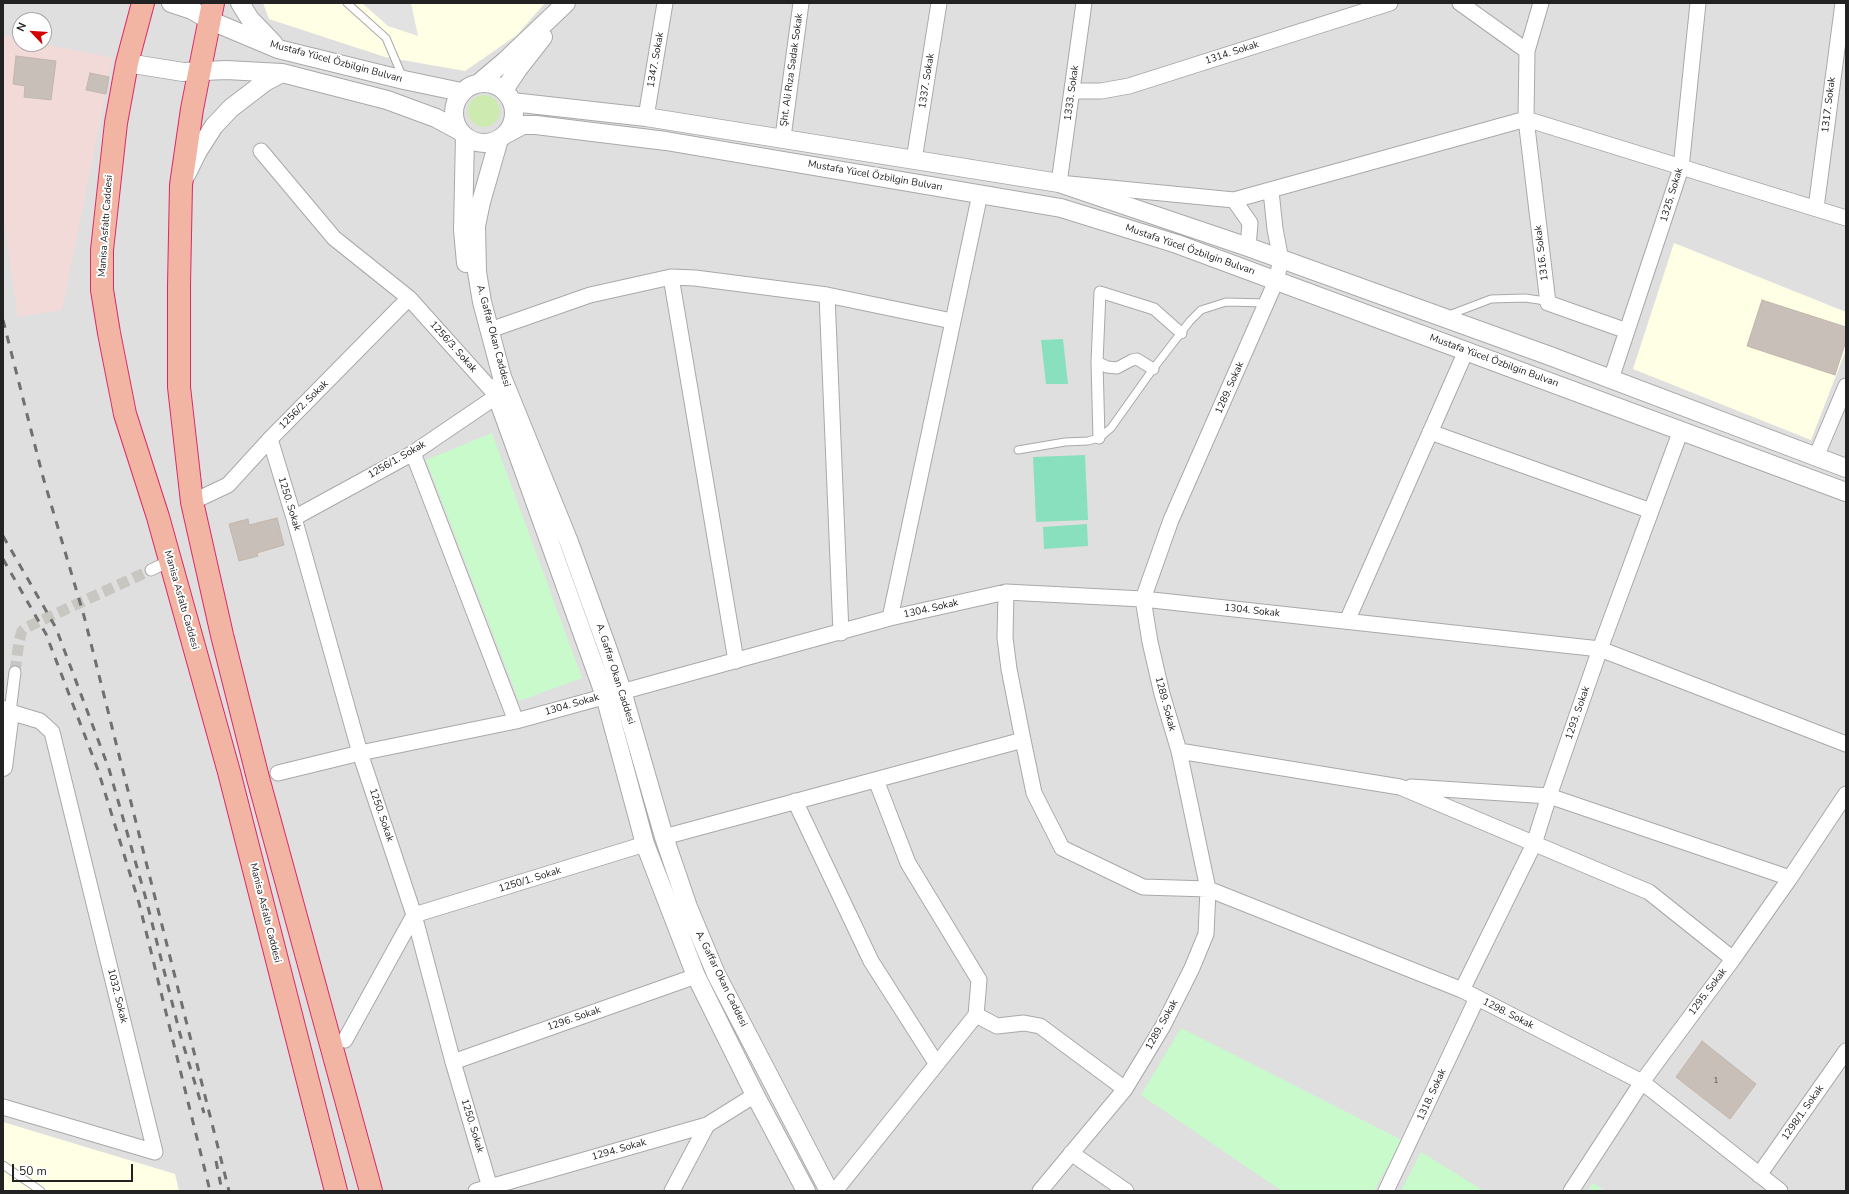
<!DOCTYPE html>
<meta charset="utf-8">
<style>
body{margin:0}
#map{position:relative;width:1849px;height:1194px;overflow:hidden;background:#f2efe9;font-family:"Nunito Sans",sans-serif}
canvas{display:block}
.frame{position:absolute;inset:0;border:4px solid #222;pointer-events:none}
.north{position:absolute;left:12px;top:12px;width:40px;height:40px;box-sizing:border-box;background:#fff;border:1px solid #a7a7a7;border-radius:50%;rotate:295deg;font-size:11px;font-weight:700;line-height:16px;text-align:center;color:#222}
.north::after{content:'';display:block;margin:auto;width:14px;height:18px;background:#d40000;clip-path:polygon(50% 0,100% 100%,50% 72%,0 100%)}
.scale{position:absolute;left:12px;top:1164px;width:121px;height:18px;box-sizing:border-box;border:2px solid #222;border-top:0;padding-left:5px;font-size:12px;line-height:14px;white-space:nowrap;color:#222;-webkit-text-stroke:3px #fff;paint-order:stroke}
</style>
<div id="map">
<canvas width="1849" height="1194"></canvas>
<div class="frame"></div>
<div class="north">N</div>
<div class="scale">50 m</div>
</div>
<script>
const c = document.querySelector('canvas').getContext('2d');
c.lineJoin = 'round';
function fill(path, color) {
  c.fillStyle = color;
  c.fill(path, 'evenodd');
}
function toPath(rows) {
  const path = new Path2D();
  for (const r of rows) {
    if (r.length === 3) {
      path.moveTo(r[0] + r[2], r[1]);
      path.arc(r[0], r[1], r[2], 0, 2 * Math.PI);
      continue;
    }
    path.moveTo(r[0], r[1]);
    for (let i = 2; i < r.length; i += 2) path.lineTo(r[i], r[i + 1]);
  }
  return path;
}
function stroke(path, color, width, dash) {
  c.strokeStyle = color;
  c.lineWidth = width;
  c.lineCap = dash ? 'butt' : 'round';
  c.setLineDash(dash || []);
  c.stroke(path);
}
function label(font, color, halo, rows, align = 'center') {
  c.font = font + ' "Nunito Sans",sans-serif';
  c.lineWidth = 4;
  c.setLineDash([]);
  c.textBaseline = 'middle';
  c.strokeStyle = halo;
  c.fillStyle = color;
  for (const [text, x, y, turn = 0] of rows) {
    c.save();
    c.translate(x, y);
    c.rotate((+turn || 0) * Math.PI / 180);
    c.textAlign = isNaN(turn) ? turn : align;
    if (halo) c.strokeText(text, 0, 0);
    c.fillText(text, 0, 0);
    c.restore();
  }
}
fill(toPath([
 [3,3,1846,3,1846,1191,3,1191],
 [20,20,44,20,44,44,20,44]
]), '#e0dfdf');
fill(toPath([
 [3,35,20,39,20,44,44,44,113,58,62,310,18,317,3,215]
]), '#f2dad9');
fill(toPath([
 [263,3,545,3,517,35,465,71,385,57,269,19],
 [1674,243,1846,312,1846,350,1811,440,1633,369],
 [3,1122,175,1174,179,1191,3,1191]
]), '#ffffe5');
fill(toPath([
 [484,111,16]
]), '#cdebb0');
fill(toPath([
 [492,433,582,678,519,701,426,460],
 [1181,1028,1402,1140,1374,1191,1282,1191,1141,1095],
 [1421,1152,1484,1191,1401,1191],
 [1593,1183,1605,1191,1588,1191]
]), '#c8facc');
fill(toPath([
 [1063,339,1068,384,1046,384,1041,340],
 [1085,455,1088,520,1036,522,1033,457],
 [1087,524,1088,546,1044,549,1043,527]
]), '#88e0be');
fill(toPath([
 [362,3,411,3,418,36,388,26]
]), '#e2e2e2');
const building = toPath([
 [16,56,56,61,51,100,24,97,25,86,13,84,16,56],
 [90,73,109,77,106,94,86,90,90,73],
 [1762,300,1846,327,1846,341,1835,375,1747,346,1762,300],
 [277,518,284,545,257,553,258,556,239,561,229,524,248,519,249,525,277,518],
 [1702,1041,1756,1084,1730,1119,1676,1077,1702,1041]
]);
fill(building, '#c7bfb8');
stroke(building, '#c4b6ab', 1);
stroke(toPath([
 [15,672,19,641,22,631,27,627,151,570]
]), '#c8c6c1', 11, [11, 5.5]);
const service = toPath([
 [347,3,386,38,403,78],
 [1449,315,1491,299,1525,298,1539,300,1548,303],
 [1018,450,1065,442,1088,441,1099,438,1111,428,1153,369,1190,321,1201,310,1226,302,1267,303],
 [3,1165,41,1191]
]);
const pedestrian = toPath([
 [1097,362,1107,367,1117,368,1132,360,1137,359,1153,369],
 [1099,438,1097,362,1100,292,1154,309,1181,333],
 [151,570,170,561],
 [10,712,15,672]
]);
const minor = toPath([
 [1084,3,1059,183,1234,200,1526,119,1846,218],
 [1460,3,1527,51],
 [1541,3,1527,51,1526,119,1548,303,1627,331],
 [1072,91,1101,91,1129,86,1390,3],
 [646,117,665,3],
 [783,137,801,3],
 [261,151,334,238,409,298,497,396,413,453,294,518],
 [914,160,939,3],
 [1234,200,1250,223,1248,247],
 [1816,208,1843,3],
 [671,277,736,661],
 [827,295,841,633],
 [490,330,590,295,671,277,695,278,827,295,952,321],
 [1611,379,1681,168,1698,3],
 [1430,432,1651,511],
 [270,439,294,518,360,753,414,915,453,1062,491,1191],
 [413,453,516,721],
 [1816,457,1846,386],
 [192,502,228,485,270,439,409,298],
 [1006,592,1005,638,1009,669,1023,740,1034,793,1062,848,1143,887,1208,889,1462,990,1642,1082,1780,1191],
 [890,618,980,194],
 [1347,621,1466,351],
 [1179,751,1400,787,1649,892,1733,959],
 [278,773,360,753,516,721,890,618,1006,592,1143,599,1600,649,1846,744],
 [876,780,908,863,979,980,976,1015],
 [1411,787,1549,796,1790,878],
 [795,801,871,961,936,1063],
 [664,837,1023,740],
 [1462,990,1534,844,1549,796,1600,649,1681,430],
 [345,1040,414,915,645,844],
 [453,1062,696,976],
 [3,1107,155,1152,52,732,40,721,10,712],
 [1071,1153,1126,1191],
 [1759,1175,1846,1051],
 [476,1191,707,1125,755,1095],
 [672,1191,707,1125],
 [835,1191,976,1015,997,1026,1024,1023,1040,1026,1125,1089],
 [1040,1191,1125,1089,1163,1026,1192,968,1206,934,1208,889,1179,751,1162,694,1150,642,1143,599,1171,520,1276,281,1281,260,1275,229,1271,191],
 [1386,1191,1477,998],
 [1571,1191,1642,1082,1733,959,1790,878,1846,794]
]);
const tertiary = toPath([
 [171,3,192,10,209,20,278,49,404,80,461,92],
 [240,3,250,19,274,44],
 [127,63,183,72,226,70,282,73,387,100,436,118,458,130],
 [484,113,30],
 [479,83,505,61,566,3],
 [504,90,518,69,543,37],
 [512,102,646,117,1059,183,1248,247,1550,356,1846,468],
 [506,134,523,125,536,125,666,141,1061,208,1177,244,1846,492],
 [465,136,463,230,466,263],
 [499,139,481,202,476,226,477,272,482,302,502,377,569,542,608,650,622,691,664,837,688,907,716,974,829,1191],
 [186,175,198,151,214,126,231,108,265,82,282,73],
 [494,388,605,696,645,844,696,976,755,1095,806,1191],
 [3,710,10,712,3,767]
]);
const trunk = toPath([
 [143,3,127,63,116,123,102,250,102,290,109,333,125,414,158,517,229,772,336,1191],
 [213,3,192,109,181,185,179,285,179,387,192,502,222,635,258,778,371,1191]
]);
stroke(service, '#a9a9a9', 9);
stroke(pedestrian, '#a9a9a9', 13);
stroke(minor, '#a9a9a9', 17);
stroke(tertiary, '#a9a9a9', 20);
stroke(trunk, '#dc2a67', 24);
stroke(service, '#fff', 7);
stroke(pedestrian, '#fff', 11);
stroke(minor, '#fff', 15);
stroke(tertiary, '#fff', 18);
stroke(trunk, '#f2b4a3', 22);
stroke(toPath([
 [3,320,43,477,84,616,229,1191],
 [3,536,56,628,109,769,146,899,180,1034,204,1113],
 [3,559,46,634,98,770,139,903,210,1191],
 [216,1161,222,1191]
]), '#707070', 3, [8, 8]);
label('8px', '#4b4948', null, [
 ["1",1716,1081]
]);
label('10px', '#222', '#fff', [
 ["1314. Sokak",1232,53,-18],
 ["1347. Sokak",656,60,-80],
 ["Mustafa Yücel Özbilgin Bulvarı",336,62,15],
 ["Şht. Ali Rıza Sadak Sokak",792,70,-82],
 ["1337. Sokak",927,81,-81],
 ["1333. Sokak",1072,93,-82],
 ["1317. Sokak",1829,105,-83],
 ["Mustafa Yücel Özbilgin Bulvarı",875,176,10],
 ["1325. Sokak",1672,195,-73],
 ["Manisa Asfaltı Caddesi",106,226,-86],
 ["Mustafa Yücel Özbilgin Bulvarı",1190,250,19],
 ["1316. Sokak",1542,253,-97],
 ["A. Gaffar Okan Caddesi",493,336,75],
 ["1256/3. Sokak",453,347,48],
 ["Mustafa Yücel Özbilgin Bulvarı",1494,361,20],
 ["1289. Sokak",1230,388,-66],
 ["1256/2. Sokak",304,405,-45],
 ["1256/1. Sokak",397,460,-30],
 ["1250. Sokak",289,504,73],
 ["Manisa Asfaltı Caddesi",181,600,74],
 ["1304. Sokak",931,609,-13],
 ["1304. Sokak",1252,611,6],
 ["A. Gaffar Okan Caddesi",615,674,72],
 ["1289. Sokak",1165,704,75],
 ["1304. Sokak",572,705,-16],
 ["1293. Sokak",1578,713,-71],
 ["1250. Sokak",381,815,71],
 ["1250/1. Sokak",530,880,-17],
 ["Manisa Asfaltı Caddesi",265,913,76],
 ["A. Gaffar Okan Caddesi",721,979,64],
 ["1295. Sokak",1708,992,-53],
 ["1032. Sokak",117,996,76],
 ["1298. Sokak",1508,1014,27],
 ["1296. Sokak",574,1019,-19],
 ["1289. Sokak",1162,1025,-61],
 ["1318. Sokak",1432,1095,-65],
 ["1298/1. Sokak",1803,1113,-55],
 ["1250. Sokak",472,1126,73],
 ["1294. Sokak",619,1150,-16]
]);
</script>
